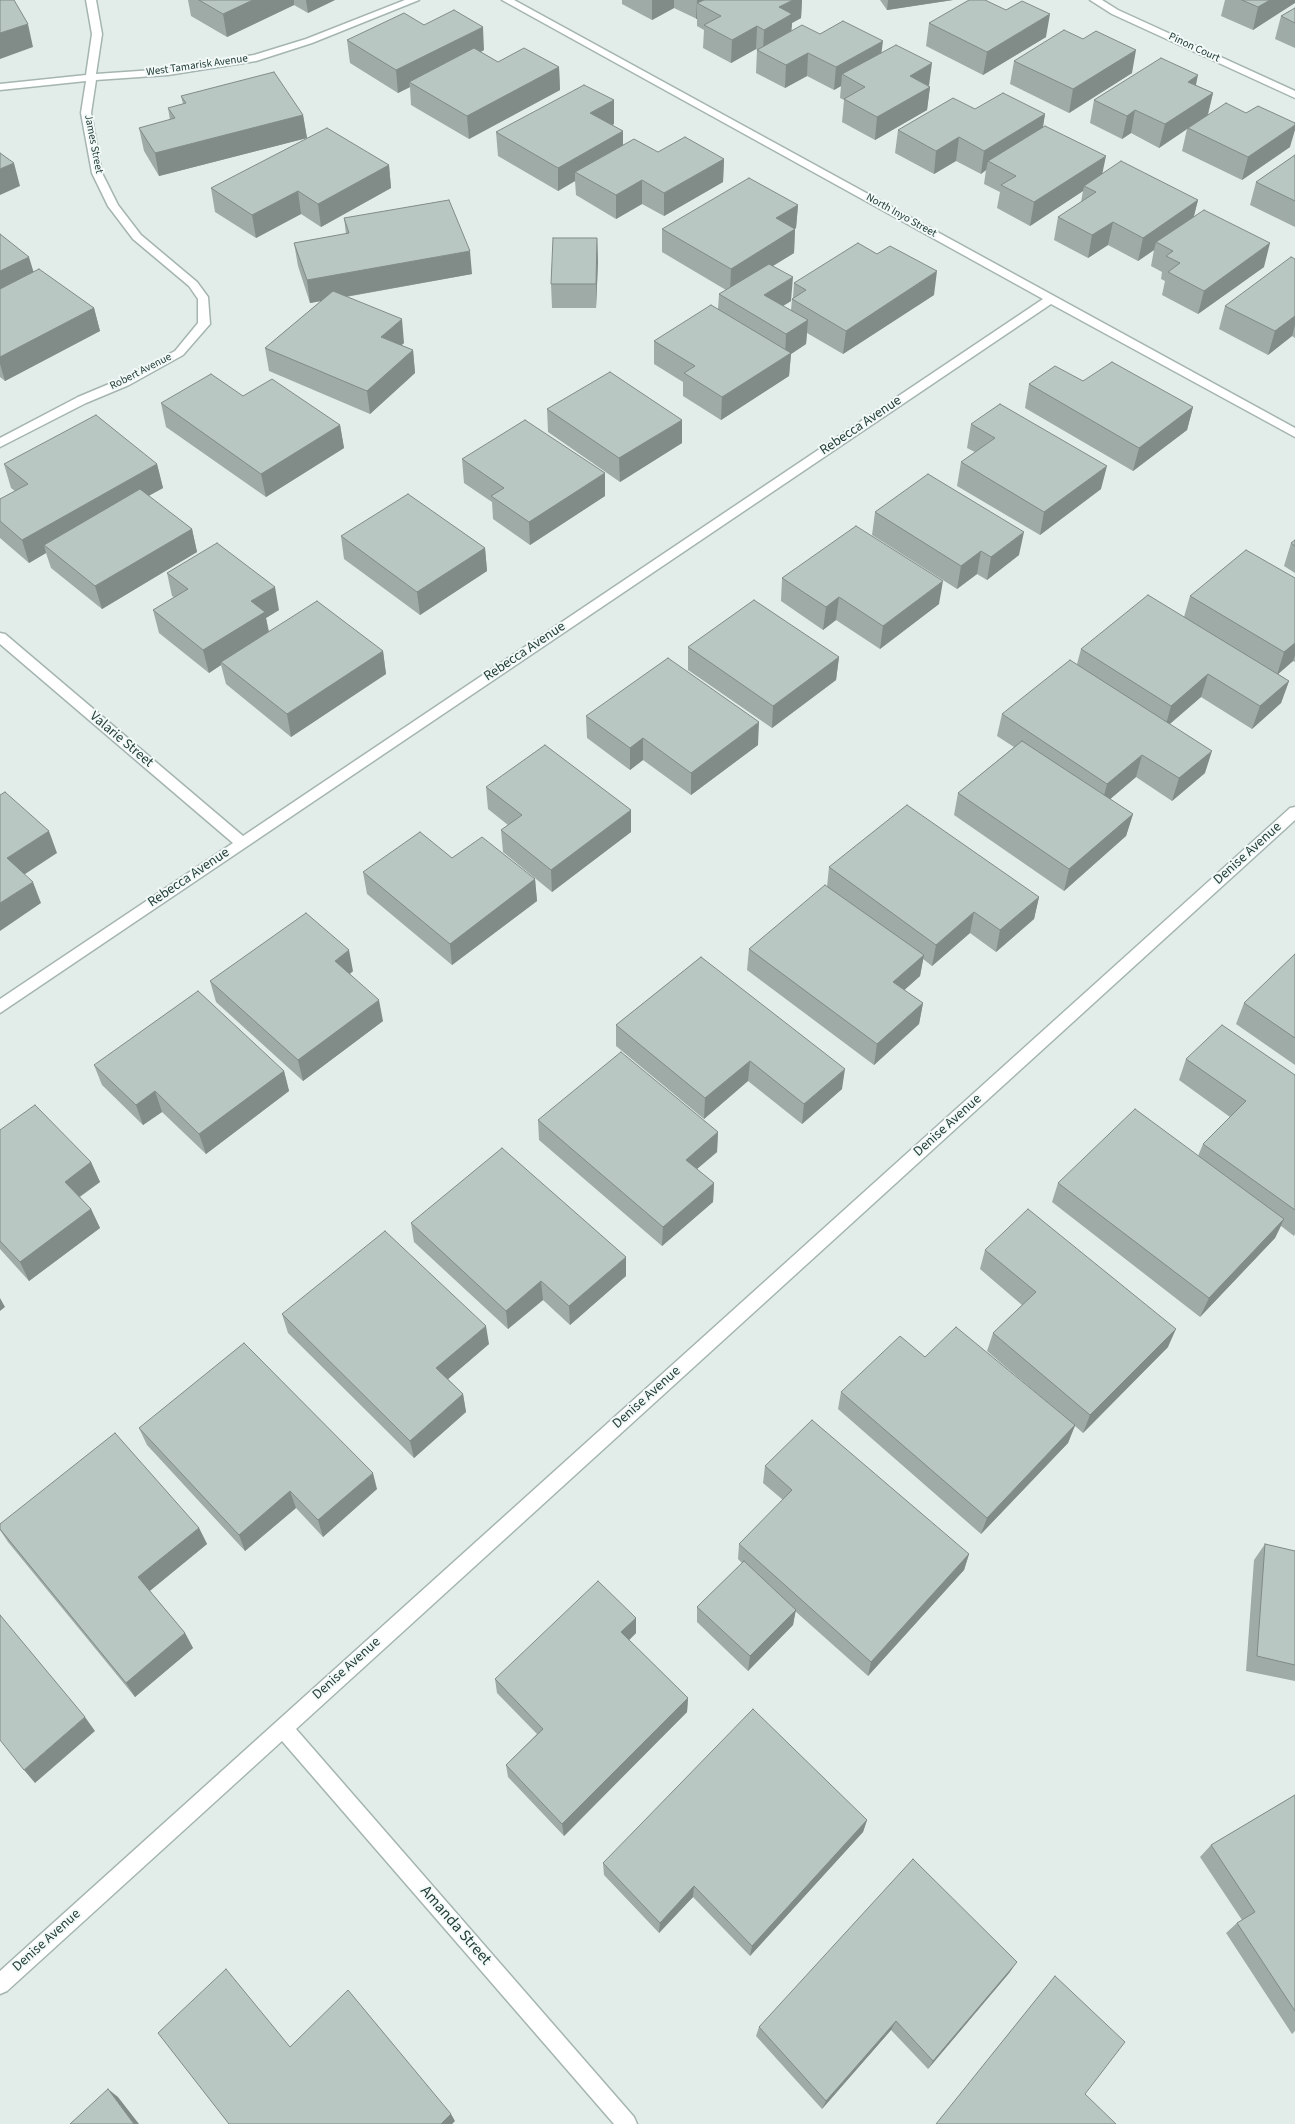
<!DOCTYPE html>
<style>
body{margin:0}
canvas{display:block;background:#e2ede9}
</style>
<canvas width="1295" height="2124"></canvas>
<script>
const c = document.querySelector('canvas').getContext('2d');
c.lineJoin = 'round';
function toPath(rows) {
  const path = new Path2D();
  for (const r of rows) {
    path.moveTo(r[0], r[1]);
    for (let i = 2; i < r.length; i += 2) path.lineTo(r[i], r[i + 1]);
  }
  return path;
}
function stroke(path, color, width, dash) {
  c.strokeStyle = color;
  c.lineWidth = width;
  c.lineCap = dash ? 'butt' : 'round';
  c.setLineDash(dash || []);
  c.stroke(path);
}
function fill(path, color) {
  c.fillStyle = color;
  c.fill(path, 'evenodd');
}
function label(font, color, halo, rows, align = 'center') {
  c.font = font + ' "Source Sans 3",sans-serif';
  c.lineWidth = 4;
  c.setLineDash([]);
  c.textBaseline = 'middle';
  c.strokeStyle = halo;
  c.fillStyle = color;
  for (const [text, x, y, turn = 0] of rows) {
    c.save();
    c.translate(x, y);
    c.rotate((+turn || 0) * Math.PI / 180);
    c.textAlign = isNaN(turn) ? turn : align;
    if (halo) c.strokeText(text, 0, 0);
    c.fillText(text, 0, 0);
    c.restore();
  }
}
const street = toPath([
 [86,0,96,0,102,34,96,74,168,69,254,55,306,39,405,0,419,0,312,43,256,61,168,75,96,80,91,113,102,173,118,205,141,235,197,282,208,297,210,324,183,355,129,385,86,403,0,447,0,438,78,397,121,379,175,351,198,323,198,299,189,286,133,239,108,206,92,173,81,113,86,81,0,90,0,84,86,75,92,34,86,0],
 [502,0,514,0,1295,428,1295,437,1051,304,0,1013,0,999,233,843,0,644,0,633,5,634,243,836,1043,299,502,0],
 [1090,0,1102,0,1118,10,1295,91,1295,98,1112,14,1090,0],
 [1295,807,1295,820,296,1729,634,2117,637,2124,614,2124,282,1741,7,1991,0,1994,0,1971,1290,808,1295,807]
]);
stroke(street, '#a5b5b1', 3);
fill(street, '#fff');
fill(toPath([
 [188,0,335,0,308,13,294,5,227,37,191,16],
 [622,0,802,0,801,18,792,23,791,31,820,34,881,53,930,87,927,110,875,140,842,122,844,100,840,98,841,86,834,90,807,76,785,88,756,73,757,50,756,49,731,63,703,48,704,30,697,26,697,19,674,8,652,20,622,4],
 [880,0,953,0,887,10],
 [1225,0,1295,0,1253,30,1221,16],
 [1295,8,1295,48,1275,39,1281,16],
 [929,23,1046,37,983,75,926,46],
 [424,25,484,50,481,52,498,62,559,67,560,90,469,139,411,105,410,87,398,93,350,63,347,40],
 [1083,39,1132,73,1069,113,1010,84,1014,61],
 [1196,85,1213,93,1208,115,1290,147,1242,180,1182,151,1187,129,1159,148,1131,133,1122,139,1090,123,1094,100],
 [181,96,303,115,307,138,159,176,144,151,139,128,170,120,168,108,183,104],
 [975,109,1045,114,1043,127,1102,174,1198,200,1194,216,1264,267,1198,314,1162,295,1165,281,1161,279,1162,272,1151,266,1154,250,1138,261,1108,245,1088,258,1054,240,1058,217,1081,202,1083,191,1030,226,997,208,1000,192,984,184,986,170,981,174,956,161,934,174,895,153,898,130],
 [614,124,612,125,623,145,658,152,724,159,723,182,664,216,642,204,616,219,576,195,575,181,558,191,498,156,496,132],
 [1295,155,1295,227,1250,205,1256,182],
 [389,165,391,188,321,227,301,214,256,238,215,212,211,188],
 [798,205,796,228,795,229,794,253,773,266,791,301,783,306,791,310,792,299,793,298,794,283,934,295,843,354,807,333,806,344,791,354,789,376,721,420,683,396,683,382,654,364,654,341,718,309,719,294,726,290,662,252,662,229],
 [344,218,472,274,346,297,404,343,401,345,413,350,415,373,370,414,269,371,265,348,321,301,310,303,298,266,294,243,346,234],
 [0,234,34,272,94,308,100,331,5,381,0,377],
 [597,238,598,262,596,308,552,308,551,284],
 [1295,259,1295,338,1292,336,1268,355,1219,329,1225,306],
 [1083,381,1193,407,1187,430,1133,471,1025,408,1029,384],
 [243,396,340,425,344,448,266,497,166,427,161,403],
 [547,409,682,443,620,482,548,432],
 [971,424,1101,489,1040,535,957,486,961,462,975,452,967,448],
 [462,459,605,473,605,496,530,545,493,519,492,502,464,483],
 [4,464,157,464,163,488,148,496,192,529,197,552,102,609,51,568,46,553,29,563,0,538,0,499,15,491,11,488],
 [875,512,1019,555,987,580,977,574,957,589,872,535],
 [341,536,485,548,487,571,420,615,344,559],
 [1295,540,1295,573,1284,566,1291,543],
 [167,573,279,610,266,618,269,631,383,651,386,674,291,737,226,684,221,665,209,673,159,633,153,610,174,597,172,596],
 [782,578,939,604,880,649,836,620,823,630,781,601],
 [1295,578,1295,662,1293,661,1278,674,1289,681,1281,703,1252,729,1201,697,1170,724,1205,773,1172,801,1136,777,1110,799,1133,814,1126,836,1064,891,954,815,958,793,1014,747,997,736,1002,714,1077,664,1081,649,1184,617,1190,596],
 [688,647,839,657,836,680,772,728,688,670],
 [586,716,758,745,691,795,643,760,630,770,587,738],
 [486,787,631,810,631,832,552,892,503,852,501,830,508,825,488,809],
 [452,858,535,879,537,901,452,965,367,894,363,872],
 [829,867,1039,897,1034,919,996,952,970,933,932,966,923,959,920,976,904,990,923,1003,919,1024,874,1065,747,970,749,949,827,887],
 [1295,954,1295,1065,1236,1024,1244,1003],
 [701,957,842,1089,802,1124,748,1081,704,1119,616,1046,616,1025],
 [353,971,350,974,383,1021,303,1081,216,1002,210,981],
 [1186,1059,1295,1075,1295,1234,1294,1236,1281,1226,1275,1238,1200,1317,1052,1202,1058,1183,1198,1156,1203,1144,1230,1117,1179,1080],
 [94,1065,284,1071,289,1091,206,1154,162,1112,143,1125,102,1085],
 [538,1120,718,1132,717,1152,697,1169,714,1183,713,1202,662,1246,539,1140],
 [0,1130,91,1162,100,1182,80,1197,91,1209,100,1228,29,1281,0,1249],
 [411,1223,626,1276,570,1325,543,1300,508,1329,414,1242],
 [985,1250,1168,1347,1083,1433,1075,1426,1068,1443,981,1534,838,1409,841,1392,925,1357,1067,1419,987,1351,993,1333,1022,1305,980,1269],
 [282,1314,489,1344,448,1379,463,1394,466,1412,414,1458,288,1333],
 [139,1428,377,1489,323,1537,296,1508,245,1551,147,1445],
 [765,1466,969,1554,964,1570,868,1676,795,1611,793,1625,748,1671,697,1622,697,1607,742,1563,738,1559,739,1544,783,1500,763,1483],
 [0,1524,199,1528,207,1544,150,1591,185,1633,193,1648,135,1697,8,1542,0,1530],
 [1265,1544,1295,1551,1295,1681,1246,1671,1254,1560],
 [636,1618,636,1633,629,1640,688,1698,687,1712,564,1836,508,1777,506,1765,537,1734,497,1693,495,1679],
 [1295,1795,1295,2031,1292,2034,1226,1933,1237,1923,1242,1920,1200,1857,1211,1845],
 [867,1820,863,1832,750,1956,693,1897,659,1933,604,1875,603,1863],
 [1010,1972,928,2069,891,2030,822,2109,756,2036,759,2027]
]), '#9eaba7');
fill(toPath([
 [253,0,294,0,294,5,227,37,223,14],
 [306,0,335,0,308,13],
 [652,0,674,0,674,8,652,20],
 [697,0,732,0,697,3,697,19,696,19],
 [793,0,802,0,801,18,792,23,791,37,763,53,764,30,779,7],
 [888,0,953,0,887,10],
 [1270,0,1295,0,1295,3,1253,30,1258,7],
 [1050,14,1046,37,983,75,987,52],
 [28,24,33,47,0,59,0,33],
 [757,26,756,49,731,63,732,40],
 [483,27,484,50,414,85,409,82,410,87,398,93,396,70],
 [883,41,880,64,842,74,841,86,834,90,836,67],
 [1136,50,1132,73,1069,113,1073,89],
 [808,53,807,76,785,88,786,65],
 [932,63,929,86,910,76],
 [559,67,560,90,469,139,467,116],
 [1198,75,1193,99,1188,82],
 [930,87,927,110,875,140,877,117],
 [1213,93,1207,117,1188,128,1187,129,1159,148,1165,124],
 [614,100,614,124,591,136,590,113],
 [1135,110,1131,133,1122,139,1127,116],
 [1045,114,1041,138,988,161,986,170,981,174,984,151],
 [303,115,307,138,159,176,155,153],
 [1295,125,1295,130,1290,147,1242,180,1248,157],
 [623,131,623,154,575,172,575,181,558,191,558,168],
 [959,137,956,161,934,174,936,151],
 [1106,156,1101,180,1084,186,1083,191,1030,226,1034,202],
 [724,159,723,182,664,216,664,193],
 [14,163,20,186,0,195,0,169],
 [389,165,391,188,321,227,318,204],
 [642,180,642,204,616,219,616,195],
 [298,191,301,214,256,238,252,215],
 [1198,200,1192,223,1156,242,1154,250,1138,261,1143,238],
 [798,205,796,228,775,242,776,218],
 [1113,222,1108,245,1088,258,1092,235],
 [795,229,794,253,730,292,731,269],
 [597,238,598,262,596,308,596,284],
 [1270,243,1264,267,1198,314,1204,291],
 [470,251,472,274,310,303,307,280],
 [29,257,36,280,0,298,0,271],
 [937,271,934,295,843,354,846,331],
 [793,277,791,301,763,318,764,295],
 [94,308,100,331,5,381,0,364,0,357],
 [1295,316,1295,325,1292,336,1268,355,1275,331],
 [402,319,404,343,384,360,381,337],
 [808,320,806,344,791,354,789,376,721,420,722,397,785,357,786,334],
 [413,350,415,373,370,414,367,391],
 [1193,407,1187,430,1133,471,1139,448],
 [682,420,682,443,620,482,619,458],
 [340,425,344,448,266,497,261,474],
 [157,464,163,488,51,550,44,545,46,553,29,563,22,540],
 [1107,466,1101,489,1040,535,1044,512],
 [605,473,605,496,530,545,529,522],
 [192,529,197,552,102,609,95,586],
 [1024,532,1019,555,987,580,991,557],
 [485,548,487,571,420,615,417,592],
 [981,551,977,574,957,589,961,566],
 [943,581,939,604,880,649,883,626],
 [275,587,279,610,266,618,269,635,221,662,221,665,209,673,203,650,251,601],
 [839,597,836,620,823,630,826,607],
 [1295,643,1295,655,1293,661,1277,675,1284,652],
 [383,651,386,674,291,737,287,714],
 [839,657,836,680,772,728,773,706],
 [1208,674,1201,697,1165,728,1171,706],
 [1289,681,1281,703,1252,729,1260,706],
 [759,722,758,745,691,795,691,773],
 [643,738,643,760,630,770,630,748],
 [1212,751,1205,773,1172,801,1179,778],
 [1142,755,1136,777,1101,807,1107,784],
 [631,810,631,832,552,892,551,870],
 [1133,814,1126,836,1064,891,1069,869],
 [49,831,57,853,16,880,7,858],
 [535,879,537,901,452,965,450,944],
 [33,882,41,903,0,931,0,903],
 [1039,897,1034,919,996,952,1000,930],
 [974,912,970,933,932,966,936,945],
 [349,950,353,971,339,982,335,961],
 [924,955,920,976,890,1003,893,982],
 [379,1000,383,1021,303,1081,298,1060],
 [923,1003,919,1024,874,1065,877,1044],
 [750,1061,748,1081,704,1119,705,1098],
 [845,1069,842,1089,802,1124,804,1104],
 [284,1071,289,1091,206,1154,199,1134],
 [155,1091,162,1112,143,1125,136,1105],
 [718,1132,717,1152,685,1179,686,1160],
 [91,1162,100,1182,73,1201,65,1182],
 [714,1183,713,1202,662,1246,663,1227],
 [91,1209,100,1228,29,1281,20,1262],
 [1284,1219,1275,1238,1200,1317,1209,1298],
 [626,1257,626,1276,570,1325,569,1306],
 [541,1281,543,1300,508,1329,506,1311],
 [0,1298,5,1307,0,1311],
 [486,1326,489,1344,440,1386,436,1368],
 [1176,1329,1168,1347,1083,1433,1090,1415],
 [463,1394,466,1412,414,1458,410,1441],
 [1075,1425,1068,1443,981,1534,987,1518],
 [373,1473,377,1489,323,1537,318,1520],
 [290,1491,296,1508,245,1551,239,1535],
 [199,1528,207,1544,147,1593,138,1577],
 [969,1554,964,1570,868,1676,871,1662],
 [796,1610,793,1625,748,1671,750,1656],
 [636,1618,636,1633,622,1647,621,1632],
 [185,1633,193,1648,135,1697,126,1683],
 [688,1698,687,1712,564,1836,562,1824],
 [85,1717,95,1731,35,1783,24,1770],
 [867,1820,863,1832,750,1956,752,1946],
 [694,1886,693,1897,659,1933,660,1923],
 [1017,1962,1010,1972,928,2069,933,2061],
 [896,2021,891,2030,822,2109,826,2101],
 [108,2089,118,2097,139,2124,134,2124],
 [451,2114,455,2121,452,2124,441,2124]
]), '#818b88');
const building = toPath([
 [0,0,14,0,28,24,0,33,0,0],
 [199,0,253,0,223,14,199,0],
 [704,0,793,0,779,7,792,14,764,30,757,26,732,40,704,25,721,16,697,3,704,0],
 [969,0,985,0,1006,10,1022,1,1050,14,987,52,929,23,969,0],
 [1242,0,1270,0,1258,7,1242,0],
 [1295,8,1295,23,1281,16,1295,8],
 [454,10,483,27,396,70,347,40,404,13,424,25,454,10],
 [843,21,883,41,836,67,808,53,786,65,757,50,802,25,820,34,843,21],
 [1064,30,1083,39,1096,31,1136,50,1073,89,1014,61,1064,30],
 [896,45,932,63,910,76,930,87,877,117,844,99,865,87,842,74,896,45],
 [474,48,498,62,524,48,559,67,467,116,409,82,474,48],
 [1161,58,1198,75,1188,82,1213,93,1165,124,1135,110,1127,116,1094,100,1161,58],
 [274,72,303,115,155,153,139,128,175,118,168,108,186,103,181,96,274,72],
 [584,85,614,100,590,113,623,131,558,168,496,132,584,85],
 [1003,93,1045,114,984,151,959,137,936,151,898,130,953,98,975,109,1003,93],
 [1226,103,1246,113,1258,106,1295,123,1295,125,1248,157,1188,128,1226,103],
 [1045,126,1106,156,1034,202,1001,185,1016,176,988,161,1045,126],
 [327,128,389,165,318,204,298,191,252,215,211,188,327,128],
 [685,137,724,159,664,193,642,180,616,195,575,172,634,139,658,152,685,137],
 [0,153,14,163,0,169,0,153],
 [1295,155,1295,201,1256,182,1295,155],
 [1121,161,1198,200,1143,238,1113,222,1092,235,1058,217,1096,192,1084,186,1121,161],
 [749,178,798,205,776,218,795,229,731,269,662,229,749,178],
 [449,200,470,251,307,280,294,243,349,233,344,218,449,200],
 [1204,210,1270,243,1204,291,1168,272,1180,263,1166,256,1173,251,1156,242,1204,210],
 [0,234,29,257,0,271,0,234],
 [553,238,597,238,596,284,551,284,553,238],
 [858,243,877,254,890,246,937,271,846,331,792,299,806,290,794,283,858,243],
 [1291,257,1295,259,1295,316,1275,331,1225,306,1291,257],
 [769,264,793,277,764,295,808,320,786,334,719,294,769,264],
 [39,269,94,308,0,357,0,289,39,269],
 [333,291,402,319,381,337,413,350,367,391,265,348,333,291],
 [711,305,791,353,722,397,684,373,695,366,654,341,711,305],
 [1112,362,1193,407,1139,448,1029,384,1055,366,1083,381,1112,362],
 [610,372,682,420,619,458,547,409,610,372],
 [211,374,243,396,272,379,340,425,261,474,161,403,211,374],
 [1000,404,1107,466,1044,512,961,462,995,438,971,424,1000,404],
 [96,415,157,464,22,540,0,521,0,499,28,484,4,464,96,415],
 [525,420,605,473,529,522,491,496,504,488,462,459,525,420],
 [928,474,1024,532,991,557,981,551,961,566,875,512,928,474],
 [140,489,192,529,95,586,44,545,140,489],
 [408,494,485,548,417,592,341,536,408,494],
 [856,526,943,581,883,626,839,597,826,607,782,578,856,526],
 [1295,540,1295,546,1291,543,1295,540],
 [217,543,275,587,251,601,265,612,203,650,153,610,188,589,167,573,217,543],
 [1246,550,1295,578,1295,643,1284,652,1190,596,1246,550],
 [1148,595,1289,681,1260,706,1208,674,1171,706,1081,649,1148,595],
 [754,600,839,657,773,706,688,647,754,600],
 [317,601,383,651,287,714,221,662,317,601],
 [668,658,759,722,691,773,643,738,630,748,586,716,668,658],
 [1070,660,1212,751,1179,778,1142,755,1107,784,1002,714,1070,660],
 [1022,741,1133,814,1069,869,958,793,1022,741],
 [545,745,631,810,551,870,501,830,522,815,486,787,545,745],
 [5,792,49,831,7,858,33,882,0,903,0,795,5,792],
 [907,805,1039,897,1000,930,974,912,936,945,829,867,907,805],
 [420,832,452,858,482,837,535,879,450,944,363,872,420,832],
 [825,885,924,955,893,982,923,1003,877,1044,749,949,825,885],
 [306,913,349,950,335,961,379,1000,298,1060,210,981,306,913],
 [1295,954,1295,1038,1244,1003,1295,954],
 [701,957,845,1069,804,1104,750,1061,705,1098,616,1025,701,957],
 [198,991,284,1071,199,1134,155,1091,136,1105,94,1065,198,991],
 [1222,1025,1295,1075,1295,1210,1203,1144,1246,1101,1186,1059,1222,1025],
 [621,1052,718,1132,686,1160,714,1183,663,1227,538,1120,621,1052],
 [35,1105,91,1162,65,1182,91,1209,20,1262,0,1241,0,1130,35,1105],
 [1135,1109,1284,1219,1209,1298,1058,1183,1135,1109],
 [502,1148,626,1257,569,1306,541,1281,506,1311,411,1223,502,1148],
 [1028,1209,1176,1329,1090,1415,993,1333,1036,1292,985,1250,1028,1209],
 [385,1231,486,1326,436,1368,463,1394,410,1441,282,1314,385,1231],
 [956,1327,1075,1425,987,1518,841,1392,900,1336,925,1357,956,1327],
 [244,1343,373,1473,318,1520,290,1491,239,1535,139,1428,244,1343],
 [812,1420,969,1554,871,1662,739,1544,792,1490,765,1466,812,1420],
 [115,1433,199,1528,138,1577,185,1633,126,1683,0,1529,0,1524,115,1433],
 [1265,1544,1295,1551,1295,1665,1257,1656,1265,1544],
 [744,1561,796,1610,750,1656,697,1607,744,1561],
 [598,1581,636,1618,621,1632,688,1698,562,1824,506,1765,543,1729,495,1679,598,1581],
 [0,1615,85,1717,24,1770,0,1740,0,1615],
 [753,1709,867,1820,752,1946,694,1886,660,1923,603,1863,753,1709],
 [1295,1795,1295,2011,1237,1923,1255,1912,1211,1845,1295,1795],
 [913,1859,1017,1962,933,2061,896,2021,826,2101,759,2027,913,1859],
 [226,1969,290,2047,348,1990,451,2114,441,2124,229,2124,158,2033,226,1969],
 [1055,1976,1125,2042,1085,2094,1116,2124,936,2124,1055,1976],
 [108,2089,134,2124,70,2124,108,2089]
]);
fill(building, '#b8c7c2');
stroke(building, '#818b88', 1);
label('11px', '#223e39', '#f3f9f7', [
 ["Pinon Court",1194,48,25],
 ["West Tamarisk Avenue",197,66,-8],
 ["James Street",93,144,79],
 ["North Inyo Street",901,216,29],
 ["Robert Avenue",141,372,-27]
]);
label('14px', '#223e39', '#f3f9f7', [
 ["Rebecca Avenue",861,426,-34],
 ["Rebecca Avenue",525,652,-34],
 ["Valarie Street",121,740,40],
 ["Denise Avenue",1248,854,-42],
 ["Rebecca Avenue",189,878,-34],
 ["Denise Avenue",948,1126,-42],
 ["Denise Avenue",647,1398,-42],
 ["Denise Avenue",347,1669,-42],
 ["Denise Avenue",47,1941,-42]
]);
label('16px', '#223e39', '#f3f9f7', [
 ["Amanda Street",455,1926,49]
]);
</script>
